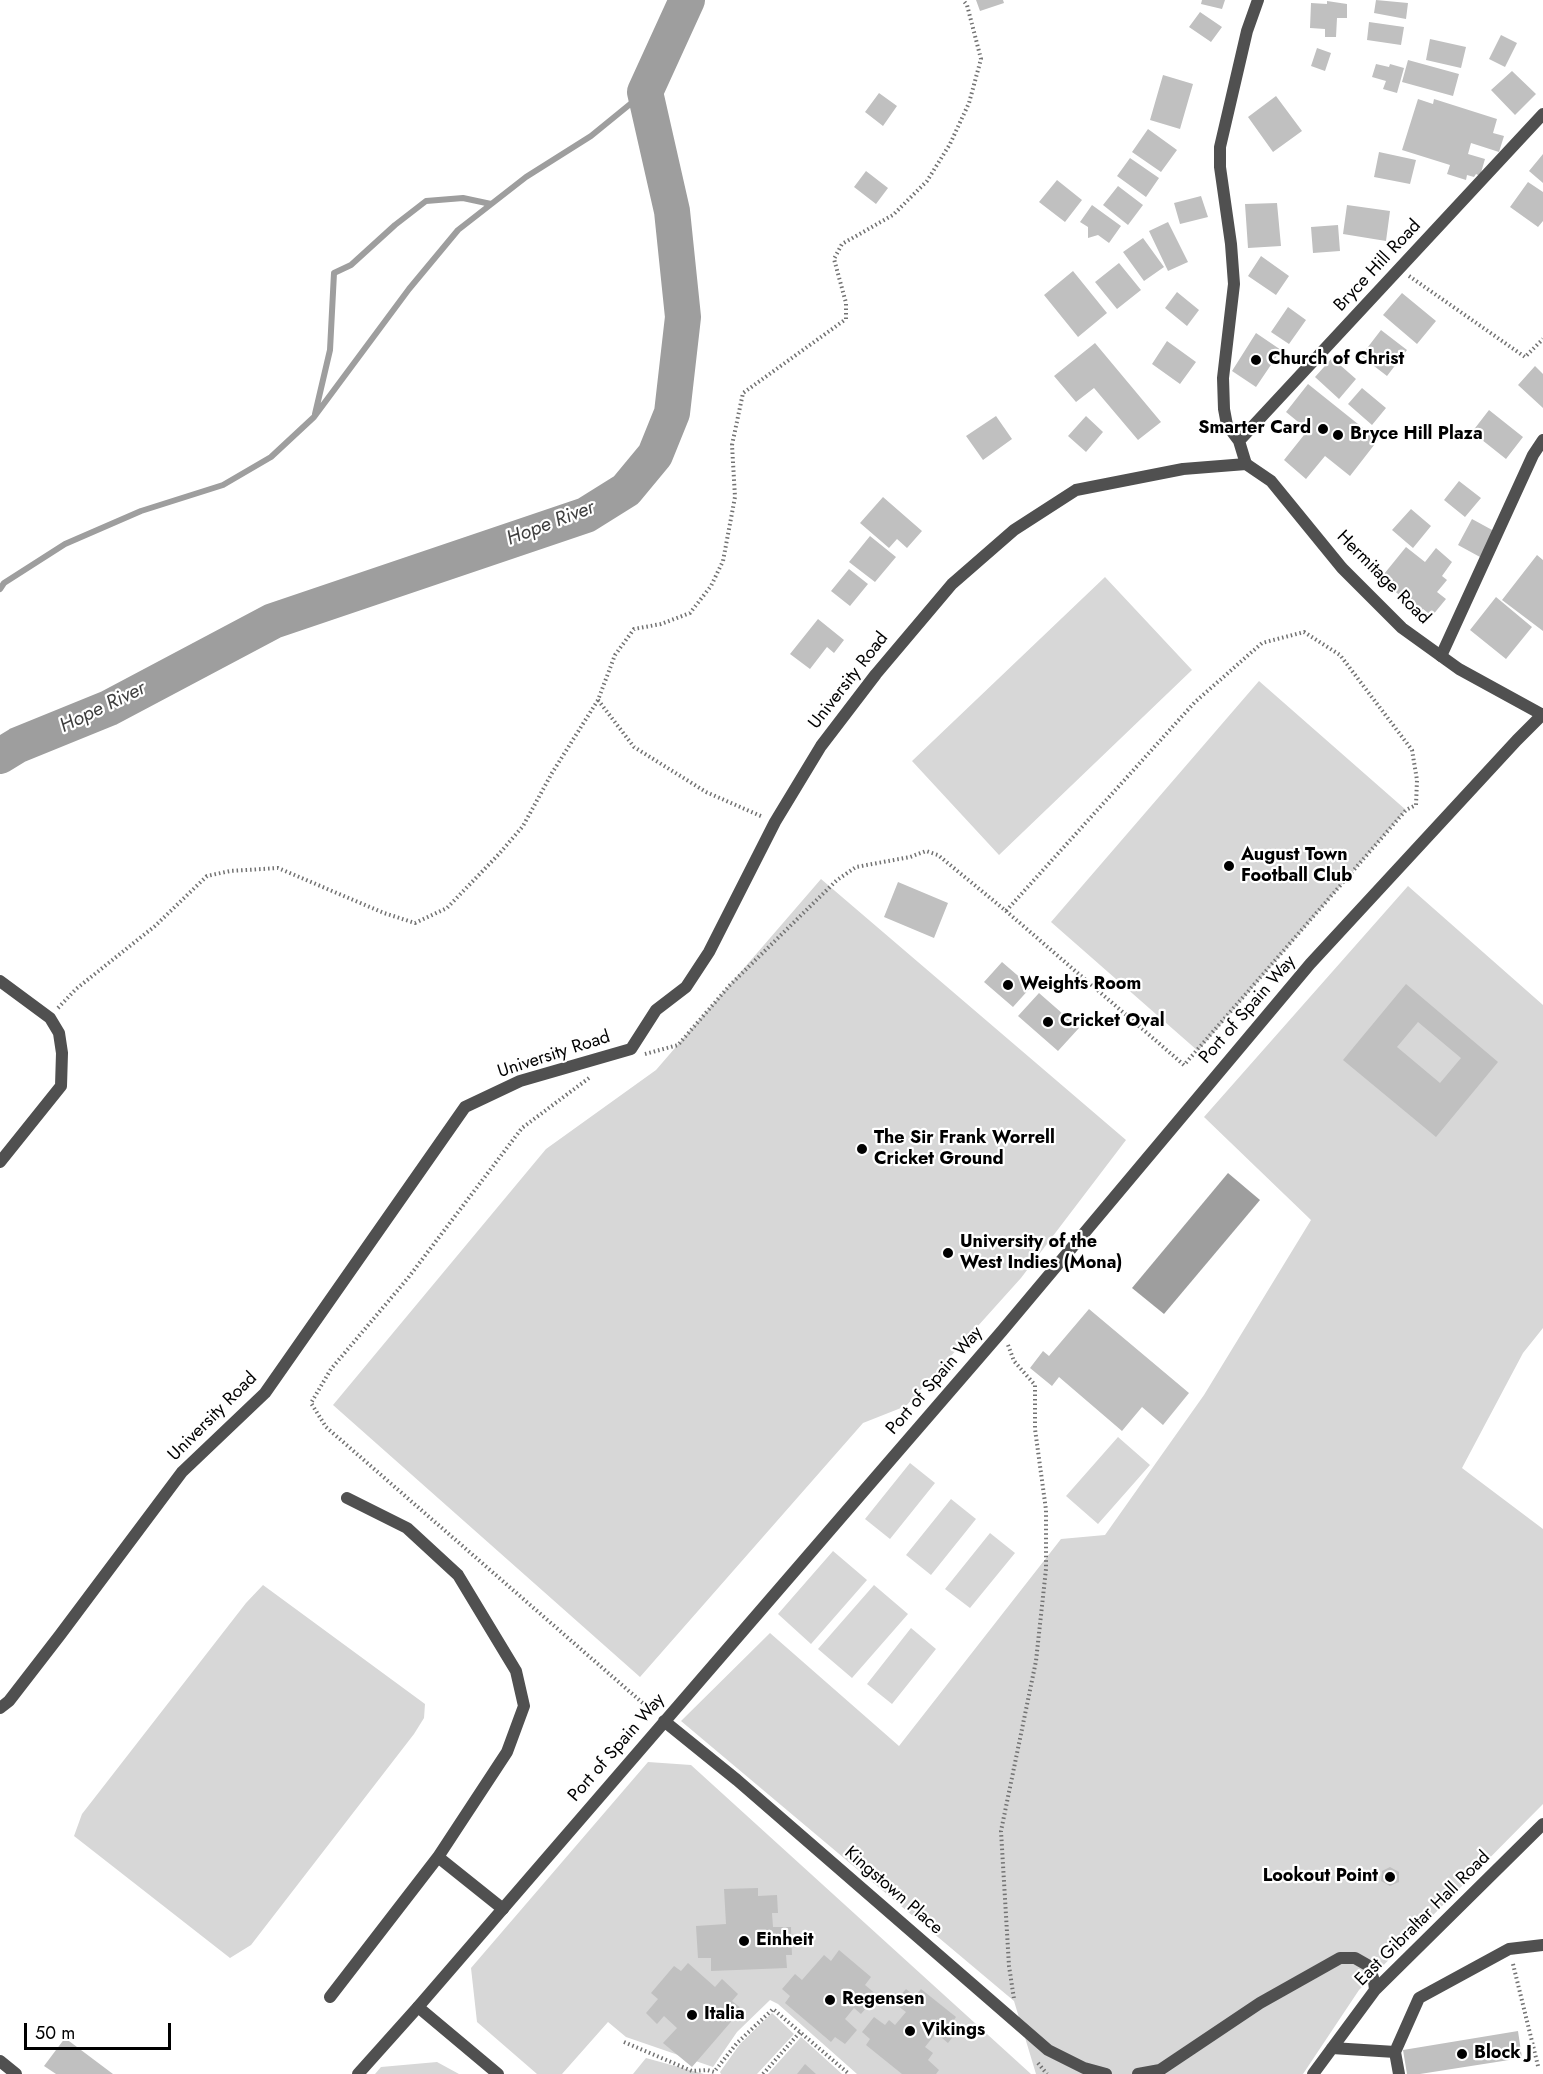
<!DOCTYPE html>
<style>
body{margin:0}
#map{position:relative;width:1543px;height:2074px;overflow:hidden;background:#fff;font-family:Jost,sans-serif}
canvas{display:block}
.scale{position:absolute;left:24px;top:2023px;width:147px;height:27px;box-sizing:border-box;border:3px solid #000;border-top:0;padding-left:8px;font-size:18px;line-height:21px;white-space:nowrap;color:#000;-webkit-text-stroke:4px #fff;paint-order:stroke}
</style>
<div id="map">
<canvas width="1543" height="2074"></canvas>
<div class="scale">50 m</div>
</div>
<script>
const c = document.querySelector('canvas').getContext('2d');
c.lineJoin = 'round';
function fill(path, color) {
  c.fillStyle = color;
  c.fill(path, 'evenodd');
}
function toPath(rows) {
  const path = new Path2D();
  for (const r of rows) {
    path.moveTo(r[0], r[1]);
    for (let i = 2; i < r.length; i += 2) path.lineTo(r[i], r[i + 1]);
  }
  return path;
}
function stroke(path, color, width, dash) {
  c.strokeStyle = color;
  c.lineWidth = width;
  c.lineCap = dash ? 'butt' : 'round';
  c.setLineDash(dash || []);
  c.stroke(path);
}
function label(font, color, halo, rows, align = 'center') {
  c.font = font + ' Jost,sans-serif';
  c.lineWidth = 4.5;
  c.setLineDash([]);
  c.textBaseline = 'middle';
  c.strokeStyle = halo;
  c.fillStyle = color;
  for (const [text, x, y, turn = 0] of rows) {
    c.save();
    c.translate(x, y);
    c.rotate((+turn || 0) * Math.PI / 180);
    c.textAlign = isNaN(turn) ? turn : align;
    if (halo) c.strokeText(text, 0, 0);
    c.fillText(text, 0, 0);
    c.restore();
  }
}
fill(toPath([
 [1105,577,1192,670,999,855,912,761],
 [1259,681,1406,810,1198,1051,1051,922],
 [821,879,1126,1140,1021,1278,906,1406,863,1423,640,1677,333,1405,546,1149,656,1070],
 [1408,886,1543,1005,1543,1328,1523,1353,1462,1468,1543,1529,1543,1804,1359,1990,1303,2074,1036,2074,1014,2001,681,1721,770,1633,899,1746,1061,1539,1105,1535,1204,1395,1311,1220,1204,1117],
 [1118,1437,1150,1465,1098,1524,1066,1496],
 [910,1463,935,1483,890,1539,865,1519],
 [951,1499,976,1519,931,1575,906,1555],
 [990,1533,1015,1553,970,1608,945,1589],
 [833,1551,867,1580,811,1644,778,1614],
 [263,1585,425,1704,424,1718,414,1734,251,1945,230,1958,74,1836,82,1814,246,1603],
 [874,1585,908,1614,852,1678,818,1649],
 [911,1628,936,1649,892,1704,867,1684],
 [648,1762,691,1765,1031,2074,857,2074,778,2004,770,2000,737,2032,713,2067,626,2037,608,2022,562,2074,537,2074,477,2022,471,1968],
 [772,2013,794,2034,757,2074,721,2074,720,2072,740,2044],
 [801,2037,842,2074,768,2074],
 [646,2058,704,2074,633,2074],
 [437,2062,459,2074,375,2074,381,2067]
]), '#d7d7d7');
fill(toPath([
 [1228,1173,1260,1200,1164,1314,1132,1288]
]), '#9e9e9e');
stroke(toPath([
 [315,414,330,350,334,273,351,265,395,225,426,201,463,198,491,204],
 [0,589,4,583,65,544,141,511,223,485,271,457,314,417,409,289,458,230,526,177,591,136,645,92]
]), '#9e9e9e', 6);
stroke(toPath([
 [0,756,18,745,109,708,273,621,586,515,626,490,655,455,672,413,683,317,672,211,645,92,687,0]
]), '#9e9e9e', 36);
fill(toPath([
 [976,0,1003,0,1004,3,980,11],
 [1202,0,1225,0,1222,9,1201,4],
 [1376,0,1408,3,1406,19,1374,13],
 [1327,1,1347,4,1347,18,1337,18,1336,37,1325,37,1325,29,1310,28,1311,3,1327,4],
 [1200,12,1222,27,1211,42,1189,27],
 [1369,22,1404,27,1401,45,1367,40],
 [1501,35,1517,43,1505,67,1489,59],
 [1430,39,1466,47,1461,68,1426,60],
 [1317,48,1331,53,1325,71,1311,66],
 [1408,60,1459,74,1453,96,1402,82],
 [1376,64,1389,67,1390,64,1404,68,1397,93,1383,89,1386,81,1372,77],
 [1512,71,1536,94,1515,115,1491,90],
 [1163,75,1193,84,1180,129,1150,120],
 [879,93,897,106,883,126,865,112],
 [1276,96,1302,131,1273,152,1248,117],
 [1418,99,1433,104,1434,99,1497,119,1493,133,1504,136,1499,152,1471,143,1468,154,1485,159,1480,176,1476,174,1474,177,1467,175,1466,180,1447,174,1450,165,1402,150],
 [1148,129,1177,150,1161,172,1132,152],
 [1379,152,1416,160,1410,184,1374,177],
 [1543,154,1543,183,1529,171],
 [1130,158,1159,178,1146,197,1117,176],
 [866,171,888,188,876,204,854,187],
 [1057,180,1082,200,1065,222,1039,202],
 [1528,182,1543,192,1543,221,1538,227,1510,207],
 [1118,186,1143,205,1128,225,1103,205],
 [1201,196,1208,217,1180,224,1174,203],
 [1277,203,1281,246,1248,248,1245,204],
 [1092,205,1121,226,1109,243,1098,235,1088,238,1088,227,1080,222],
 [1347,205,1390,211,1386,241,1343,234],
 [1168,222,1188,262,1168,271,1149,231],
 [1338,225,1340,251,1313,253,1311,227],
 [1143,238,1164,267,1144,281,1123,252],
 [1261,256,1289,276,1276,295,1248,276],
 [1119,263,1141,290,1117,309,1095,282],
 [1073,271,1107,313,1078,337,1044,295],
 [1177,292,1199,310,1187,326,1165,308],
 [1402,293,1436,321,1417,344,1383,315],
 [1288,307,1306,320,1289,344,1271,332],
 [1381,330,1407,350,1387,376,1361,356],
 [1256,333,1281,350,1256,387,1232,371],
 [1167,341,1196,362,1180,384,1152,364],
 [1095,343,1161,422,1138,440,1094,388,1076,402,1054,376],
 [1332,358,1356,379,1339,399,1315,377],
 [1535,366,1543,374,1543,408,1518,385],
 [1308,384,1378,440,1350,476,1325,456,1306,479,1284,460,1308,430,1286,412],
 [1362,388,1386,408,1372,425,1348,404],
 [1489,410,1523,437,1506,459,1472,432],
 [996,416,1012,439,983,460,966,436],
 [1086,416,1103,432,1086,452,1068,436],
 [1459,481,1481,498,1465,517,1444,500],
 [883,497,922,531,907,548,897,539,889,548,860,523],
 [1411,509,1431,526,1413,548,1392,530],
 [1472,519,1494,531,1480,557,1458,545],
 [870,536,896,557,875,582,849,562],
 [1406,547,1425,562,1436,548,1452,562,1442,576,1447,580,1437,592,1446,599,1432,616,1423,609,1420,612,1380,579],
 [1537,555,1543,560,1543,631,1502,600],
 [849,569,868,584,850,606,831,591],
 [1496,597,1532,627,1506,659,1470,630],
 [818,619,844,640,834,653,827,647,810,669,790,654],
 [898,882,948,903,934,938,884,917],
 [1002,962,1031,987,1013,1007,984,982],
 [1406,984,1498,1062,1436,1137,1343,1060],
 [1418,1022,1461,1058,1440,1083,1397,1047],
 [1039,993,1079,1028,1058,1051,1018,1016],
 [1089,1309,1189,1393,1163,1425,1142,1407,1122,1431,1059,1377,1052,1386,1030,1368,1043,1351,1049,1356],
 [1390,1867,1399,1872,1399,1882,1390,1886,1381,1881,1382,1871],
 [758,1888,758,1896,777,1895,778,1913,772,1913,773,1927,791,1927,792,1955,786,1955,787,1968,711,1971,711,1958,698,1958,696,1926,726,1924,724,1889],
 [839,1950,871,1977,865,1985,877,1995,861,2014,854,2008,845,2019,857,2030,845,2044,835,2037,831,2042,785,2003,790,1996,782,1989,795,1974,802,1980,824,1955,831,1961],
 [688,1963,715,1987,722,1979,738,1994,732,2001,742,2009,692,2067,663,2043,677,2028,664,2016,657,2024,646,2013,658,1999,651,1993,674,1966,681,1971],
 [906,1989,915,1996,921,1989,956,2017,951,2024,958,2030,948,2043,936,2033,925,2047,933,2053,928,2060,939,2070,936,2074,902,2074,866,2045,870,2039,862,2032,874,2017,885,2025,889,2020,895,2025,906,2012,894,2003],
 [1518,2031,1522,2058,1420,2074,1407,2074,1403,2050],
 [65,2038,113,2074,56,2074,44,2066],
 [805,2064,816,2074,797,2074]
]), '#c0c0c0');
stroke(toPath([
 [1409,276,1525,357,1543,339],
 [598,700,634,747,706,792,763,817],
 [58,1008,76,989,155,926,207,876,230,871,278,868,384,913,415,923,447,908,499,854,523,826,552,773,598,700,615,655,634,629,661,624,690,613,711,586,723,561,735,497,732,445,743,393,846,319,846,303,834,259,842,244,893,215,927,181,950,144,969,103,981,59,967,5,963,0],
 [645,1054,678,1045,730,985,837,880,856,867,910,857,926,851,938,855,1006,911,1184,1065,1406,810,1416,805,1417,780,1412,750,1340,655,1304,632,1262,643,1195,702,1006,911],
 [589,1078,522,1128,408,1278,331,1369,311,1403,326,1427,653,1712],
 [1008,1345,1014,1361,1035,1385,1035,1429,1046,1510,1046,1569,1036,1661,1001,1831,1009,1966,1014,1999],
 [1513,1964,1538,2066],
 [624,2042,692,2071,707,2070,714,2072,737,2043,773,2009,849,2074],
 [1038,2063,1047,2074],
 [763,2074,800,2032]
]), '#727272', 4, [1.5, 3]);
stroke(toPath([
 [438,1857,503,1909],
 [330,1997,438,1857,507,1752,524,1706,516,1671,458,1575,407,1528,347,1498],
 [418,2007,498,2074],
 [0,2061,16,2074]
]), '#505050', 12);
stroke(toPath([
 [1239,441,1543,114],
 [1246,464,1239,441,1227,425,1224,409,1223,378,1234,284,1231,244,1220,167,1220,147,1247,31,1258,0],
 [1441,656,1533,455,1543,440],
 [0,981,50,1018,59,1033,62,1053,61,1086,0,1162],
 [664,1721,737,1780,1048,2050,1084,2068,1106,2074],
 [1332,2048,1395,2052],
 [358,2074,418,2007,1002,1331,1310,964,1517,740,1543,714],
 [1138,2074,1160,2070,1260,2003,1340,1958,1355,1958,1369,1966,1374,1981,1375,1990],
 [1313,2074,1375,1990,1543,1824],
 [1399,2074,1395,2052,1419,1998,1509,1949,1543,1945]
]), '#505050', 12);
stroke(toPath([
 [0,1708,9,1701,60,1635,182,1472,265,1393,465,1107,520,1081,631,1049,656,1010,686,987,709,952,775,822,821,746,876,674,952,584,1014,530,1076,490,1183,469,1246,464,1271,481,1342,568,1402,628,1459,669,1543,715]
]), '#505050', 12);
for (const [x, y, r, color] of [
 [1256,360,6,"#000"],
 [1323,429,6,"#000"],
 [1338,435,6,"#000"],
 [1229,866,6,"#000"],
 [1008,985,6,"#000"],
 [1048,1022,6,"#000"],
 [862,1149,6,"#000"],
 [948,1253,6,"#000"],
 [1390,1877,6,"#000"],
 [744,1941,6,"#000"],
 [830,2000,6,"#000"],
 [692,2015,6,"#000"],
 [910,2031,6,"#000"],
 [1462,2054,6,"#000"]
]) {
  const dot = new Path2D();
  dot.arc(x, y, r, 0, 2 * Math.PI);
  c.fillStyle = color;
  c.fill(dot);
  stroke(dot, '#fff', 2);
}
label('18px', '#000', '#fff', [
 ["Bryce Hill Road",1378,266,-47],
 ["Hermitage Road",1383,578,45],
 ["University Road",849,681,-52],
 ["Port of Spain Way",1248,1010,-49],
 ["University Road",554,1055,-18],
 ["Port of Spain Way",935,1381,-49],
 ["University Road",213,1417,-45],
 ["Port of Spain Way",617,1748,-49],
 ["Kingstown Place",893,1891,41],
 ["East Gibraltar Hall Road",1423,1919,-45]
]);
label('bold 18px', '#000', '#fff', [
 ["Church of Christ",1268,360],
 ["Smarter Card",1311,429,"right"],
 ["Bryce Hill Plaza",1350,435],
 ["August Town",1241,856],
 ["Football Club",1241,877],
 ["Weights Room",1020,985],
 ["Cricket Oval",1060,1022],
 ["The Sir Frank Worrell",874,1139],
 ["Cricket Ground",874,1160],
 ["University of the",960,1243],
 ["West Indies (Mona)",960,1264],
 ["Lookout Point",1378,1877,"right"],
 ["Einheit",756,1941],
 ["Regensen",842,2000],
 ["Italia",704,2015],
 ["Vikings",922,2031],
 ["Block J",1474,2054]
], 'left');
label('italic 20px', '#3f3f3f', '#fff', [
 ["Hope River",551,524,-21],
 ["Hope River",103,708,-26]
]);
</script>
